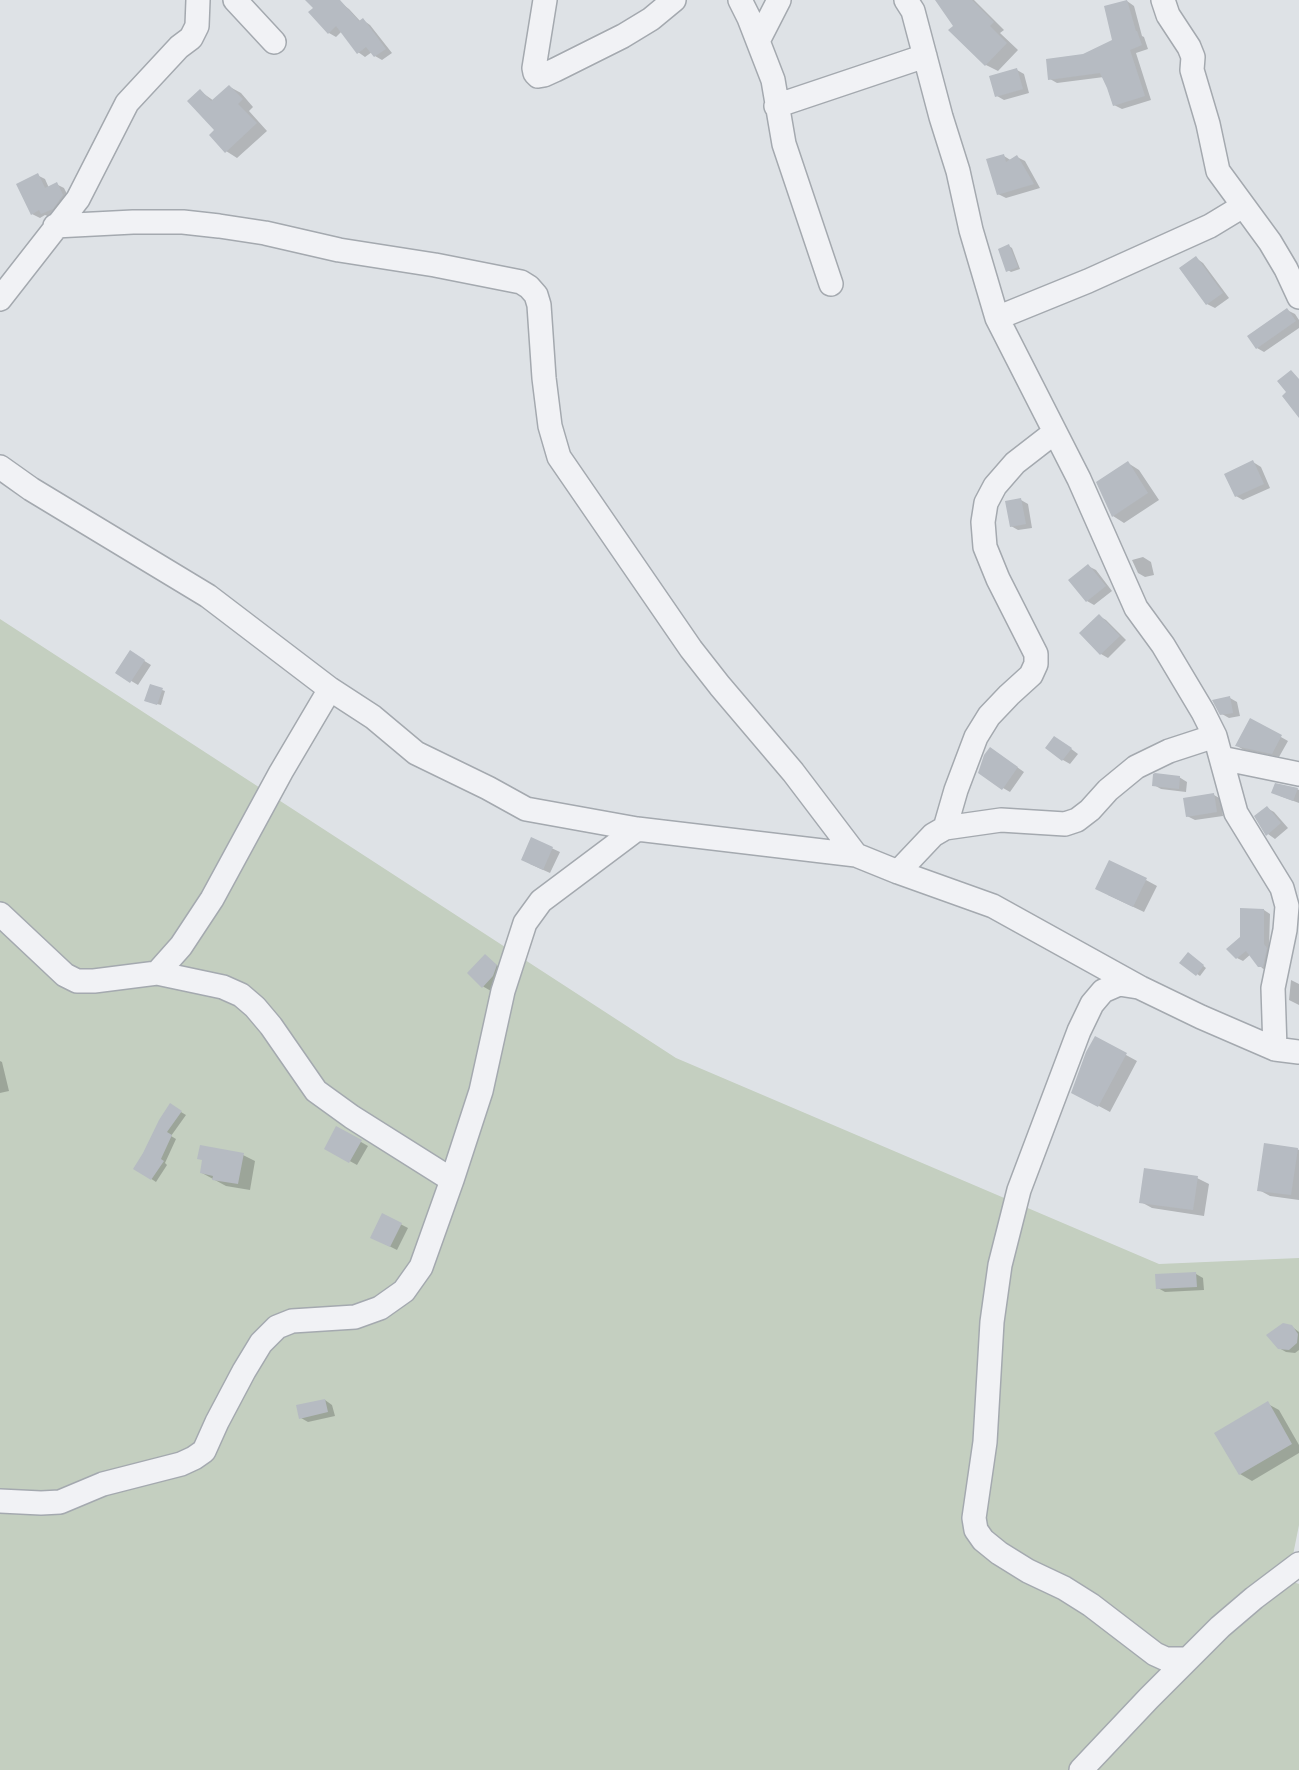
<!DOCTYPE html>
<style>
body{margin:0}
canvas{display:block;background:#dee2e6}
</style>
<canvas width="1299" height="1770"></canvas>
<script>
const c = document.querySelector('canvas').getContext('2d');
c.lineJoin = 'round';
function fill(path, color) {
  c.fillStyle = color;
  c.fill(path, 'evenodd');
}
function toPath(rows) {
  const path = new Path2D();
  for (const r of rows) {
    path.moveTo(r[0], r[1]);
    for (let i = 2; i < r.length; i += 2) path.lineTo(r[i], r[i + 1]);
  }
  return path;
}
function stroke(path, color, width, dash) {
  c.strokeStyle = color;
  c.lineWidth = width;
  c.lineCap = dash ? 'butt' : 'round';
  c.setLineDash(dash || []);
  c.stroke(path);
}
fill(toPath([
 [0,619,676,1058,1159,1264,1299,1258,1299,1525,1288,1580,1299,1584,1299,1770,0,1770]
]), '#c4cfc0');
fill(toPath([
 [316,0,337,0,349,9,361,22,363,20,370,25,392,53,382,60,375,56,372,52,365,57,358,52,342,31,336,37,329,33,315,8],
 [937,0,974,0,1004,30,1000,33,1018,50,998,71,986,65,955,26],
 [1127,1,1134,6,1142,36,1144,37,1148,49,1136,53,1151,100,1122,109,1114,105,1104,77,1057,83,1050,79,1114,41],
 [1017,70,1024,74,1029,93,1004,100,997,96],
 [230,87,241,93,253,107,249,111,267,131,237,158,226,151,200,91,214,101],
 [1004,156,1012,161,1017,157,1025,161,1040,188,1006,198,998,194],
 [37,175,45,179,49,188,56,184,64,188,70,200,50,217,45,215,40,218,32,214],
 [1009,246,1012,248,1020,269,1011,272,1008,270],
 [1196,258,1203,263,1229,298,1215,308,1207,304],
 [1287,310,1295,314,1299,320,1299,328,1264,352,1257,348],
 [1253,462,1261,467,1270,488,1243,500,1236,496],
 [1128,463,1139,470,1159,500,1124,523,1113,516],
 [1021,500,1028,504,1032,528,1018,530,1011,526],
 [1143,557,1151,562,1154,575,1145,577,1138,573,1132,560],
 [1088,566,1096,570,1112,591,1094,605,1087,601],
 [1099,616,1106,620,1126,640,1108,658,1101,654],
 [130,652,151,665,138,685,118,673],
 [151,686,165,691,161,705,149,702],
 [1230,698,1237,702,1240,716,1229,718,1222,714],
 [1251,720,1288,741,1279,757,1244,750,1237,746],
 [1062,742,1078,754,1070,764,1063,760],
 [997,753,1024,772,1010,792,1003,788],
 [1179,777,1187,782,1186,792,1161,789,1154,785],
 [1297,789,1299,790,1299,803,1280,796],
 [1214,795,1221,799,1223,816,1195,820,1187,816],
 [1267,808,1274,812,1288,828,1275,839,1268,834],
 [532,839,560,852,550,873,530,864],
 [1146,880,1157,886,1144,912,1108,895],
 [1264,910,1270,914,1269,949,1272,953,1267,971,1262,968,1251,954,1243,961,1237,958,1242,938],
 [485,956,503,970,500,980,491,991,484,987,469,973],
 [1191,956,1206,968,1200,976,1197,974],
 [1291,980,1299,984,1299,1005,1289,1000],
 [1095,1038,1137,1061,1110,1112,1073,1092],
 [0,1061,2,1062,9,1091,0,1093],
 [171,1106,186,1115,171,1136,176,1139,165,1163,167,1165,156,1182,135,1168],
 [337,1128,368,1146,357,1165,326,1148],
 [1297,1149,1299,1150,1299,1200,1270,1196,1259,1190],
 [243,1155,255,1161,250,1190,226,1186,202,1173],
 [1197,1178,1209,1184,1204,1216,1152,1208,1141,1202],
 [383,1215,408,1228,397,1250,379,1241],
 [1196,1274,1203,1278,1204,1290,1165,1292,1158,1288],
 [1291,1326,1299,1332,1299,1350,1295,1353,1286,1352,1279,1348],
 [325,1400,332,1405,335,1416,308,1422,301,1418],
 [1268,1404,1279,1410,1299,1445,1299,1453,1252,1481,1240,1474]
]), '#0003');
fill(toPath([
 [305,0,340,0,359,21,363,18,386,49,374,57,366,47,357,54,336,26,328,34,308,12,313,8],
 [935,0,972,0,994,22,990,26,1007,43,985,66,948,30,953,26],
 [1127,0,1136,31,1137,31,1142,45,1130,50,1145,96,1113,106,1107,88,1100,73,1048,80,1046,59,1083,54,1112,40,1104,6],
 [1017,68,1023,89,995,97,989,76],
 [229,85,243,99,238,104,257,123,225,153,209,135,214,130,187,101,200,89,211,101],
 [1004,154,1006,162,1017,155,1034,184,997,195,986,159],
 [38,173,45,188,57,182,63,195,53,209,41,214,39,210,31,215,16,184],
 [1009,244,1018,267,1006,272,998,249],
 [1196,256,1223,293,1206,305,1179,268],
 [1287,308,1296,321,1256,349,1247,336],
 [1291,370,1299,379,1299,418,1282,396,1286,392,1277,381],
 [1253,460,1264,484,1235,497,1224,474],
 [1128,461,1148,493,1112,517,1096,482],
 [1021,498,1026,524,1010,527,1005,501],
 [1088,564,1106,586,1086,602,1068,580],
 [1099,614,1120,636,1100,655,1079,633],
 [130,650,145,660,130,683,115,673],
 [150,684,163,688,157,705,144,701],
 [1230,696,1233,713,1220,715,1212,700],
 [1250,718,1282,735,1272,754,1235,746],
 [1054,736,1072,748,1062,761,1045,748],
 [990,747,1018,767,1002,790,978,773,984,755],
 [1155,773,1180,776,1179,789,1152,786,1153,774],
 [1275,783,1298,788,1293,801,1271,793],
 [1214,793,1217,812,1186,817,1183,798],
 [1267,806,1281,823,1266,836,1254,816],
 [531,837,553,847,543,870,521,860],
 [1109,860,1147,878,1133,907,1095,889],
 [1240,908,1264,909,1264,944,1267,948,1263,967,1258,967,1246,951,1236,959,1226,949,1240,937],
 [1188,952,1204,965,1196,976,1179,963],
 [485,954,497,965,493,976,482,988,467,973],
 [1095,1036,1127,1053,1098,1107,1071,1093,1086,1052],
 [170,1103,182,1111,167,1132,172,1135,161,1159,164,1161,151,1180,133,1169,143,1153,159,1120],
 [336,1126,362,1140,349,1163,324,1149],
 [1264,1143,1298,1148,1291,1195,1257,1191],
 [200,1145,244,1153,238,1184,212,1180,213,1176,200,1173,202,1160,197,1159],
 [1144,1168,1198,1176,1193,1210,1139,1203],
 [382,1213,402,1223,390,1247,370,1238],
 [1196,1272,1197,1287,1156,1289,1155,1274],
 [1283,1323,1292,1325,1298,1334,1297,1343,1289,1350,1278,1349,1266,1335],
 [325,1399,328,1412,299,1419,296,1405],
 [1268,1401,1292,1444,1239,1475,1214,1433]
]), '#b6bbc2');
const minor = toPath([
 [235,0,274,42],
 [545,0,534,68,535,73,538,76,544,75,555,70,623,36,651,19,674,0],
 [740,0,749,18,773,80,784,144,831,284],
 [906,0,913,11,941,117,958,171,971,230,997,318,1079,479,1136,608,1163,645,1203,712,1215,736,1236,813,1282,888,1287,906,1285,930,1273,988,1275,1049],
 [1163,0,1168,15,1189,47,1193,57,1192,70,1208,124,1218,171,1270,242,1286,269,1299,297],
 [758,41,779,0],
 [776,106,925,56],
 [55,226,133,222,183,222,219,226,265,233,339,250,435,265,521,282,529,287,536,295,539,305,544,378,550,426,559,457,691,649,720,686,793,772,856,855],
 [0,299,78,199,127,103,179,47,191,38,197,26,198,0],
 [997,318,1088,281,1210,226,1243,206],
 [0,467,31,489,208,596,330,689,373,717,416,753,488,788,526,809,637,829,856,855,898,872,993,906,1141,988,1201,1017,1275,1049,1299,1052],
 [1221,758,1299,774],
 [945,828,956,790,976,737,989,716,1009,695,1031,675,1036,664,1036,654,998,579,985,547,983,522,986,503,995,486,1015,463,1055,432],
 [898,872,933,835,945,828,1001,820,1065,824,1077,820,1090,810,1108,790,1136,767,1169,751,1215,736],
 [0,914,65,975,77,981,94,981,157,973,223,987,241,995,255,1007,271,1026,316,1091,352,1117,452,1180],
 [157,973,181,946,212,899,281,772,330,689],
 [1138,987,1119,984,1103,991,1092,1004,1079,1031,1019,1190,1000,1265,992,1322,985,1442,974,1518,976,1530,983,1540,999,1553,1028,1571,1064,1588,1091,1605,1155,1654,1166,1659,1188,1659],
 [0,1501,41,1503,60,1502,103,1484,181,1464,194,1458,204,1451,217,1422,244,1371,261,1343,277,1327,292,1321,355,1317,380,1308,404,1291,421,1267,452,1180,481,1091,503,991,525,923,541,901,637,829],
 [1081,1770,1149,1698,1220,1627,1254,1598,1299,1564]
]);
stroke(minor, '#a4a9af', 26);
stroke(minor, '#f1f2f5', 23);
</script>
